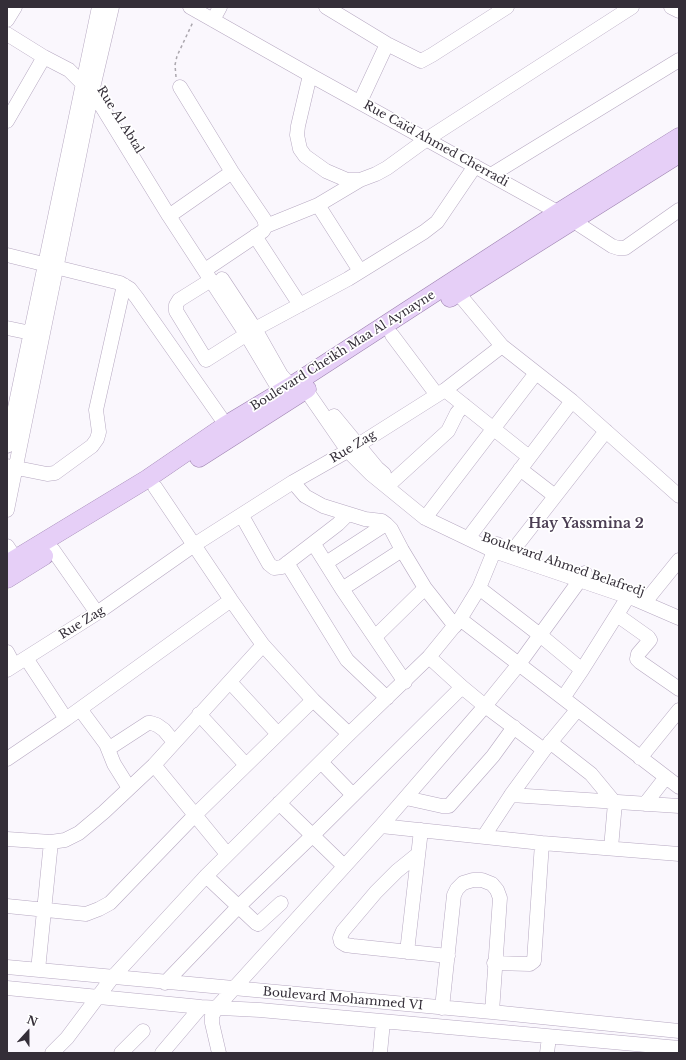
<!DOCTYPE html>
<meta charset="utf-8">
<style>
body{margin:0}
#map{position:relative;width:686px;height:1060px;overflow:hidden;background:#faf7fd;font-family:"Libre Baskerville",serif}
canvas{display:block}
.frame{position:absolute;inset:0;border:8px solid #342e38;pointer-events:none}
.north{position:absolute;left:8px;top:1012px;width:40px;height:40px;-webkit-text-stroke:3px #fff;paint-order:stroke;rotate:21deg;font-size:11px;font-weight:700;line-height:16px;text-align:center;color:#342e38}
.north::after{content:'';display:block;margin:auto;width:14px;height:18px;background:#342e38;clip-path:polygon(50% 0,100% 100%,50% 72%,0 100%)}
</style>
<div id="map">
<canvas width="686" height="1060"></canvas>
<div class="frame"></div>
<div class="north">N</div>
</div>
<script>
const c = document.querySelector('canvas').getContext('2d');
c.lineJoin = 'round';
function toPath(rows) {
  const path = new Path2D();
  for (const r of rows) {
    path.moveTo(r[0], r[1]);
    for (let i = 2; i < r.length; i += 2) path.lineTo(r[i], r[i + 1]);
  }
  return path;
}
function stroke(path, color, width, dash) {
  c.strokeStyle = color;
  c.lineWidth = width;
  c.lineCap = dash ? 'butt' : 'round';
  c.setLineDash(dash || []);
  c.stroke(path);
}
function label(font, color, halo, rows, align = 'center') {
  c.font = font + ' "Libre Baskerville",serif';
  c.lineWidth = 3.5;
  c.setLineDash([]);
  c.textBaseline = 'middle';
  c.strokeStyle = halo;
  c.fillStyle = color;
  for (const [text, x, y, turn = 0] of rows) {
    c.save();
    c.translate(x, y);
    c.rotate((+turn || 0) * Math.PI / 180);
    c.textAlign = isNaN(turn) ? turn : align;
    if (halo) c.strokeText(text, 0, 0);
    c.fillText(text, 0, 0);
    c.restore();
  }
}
const minor = toPath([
 [190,7,310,75,572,220,612,246,618,248,625,248,679,210],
 [326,7,387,44,421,61,432,55,507,7],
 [671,7,679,11],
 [7,20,15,7],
 [213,20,220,7],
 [7,34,44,57,69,70,96,97,169,216,246,334,280,391],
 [310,75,298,126,297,135,300,149,305,156,326,171,347,180,360,180,376,174,387,168,427,139,632,7],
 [180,87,232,172,264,219,266,226,263,231,205,270],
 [360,102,387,44],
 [7,121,44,57],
 [491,175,679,60],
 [318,205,360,271],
 [169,216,232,172],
 [266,226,318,205,360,180],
 [255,236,300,305],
 [7,255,120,283,130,289,137,298,226,425],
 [222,279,255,329,281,375,291,386],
 [211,280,179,300,176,305,176,311,206,360,255,329,348,279,424,232,437,222,475,166],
 [458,293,502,346],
 [7,328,31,333],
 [392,335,437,395],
 [306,390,348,451,371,474,425,518,494,551,635,599,679,618],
 [445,390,529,457],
 [334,416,377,468,384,474],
 [7,446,99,7],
 [7,466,47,474,55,473,92,446,97,439,99,432,96,410,124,285],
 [520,469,555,496],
 [293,482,305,496,323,506,365,519,382,521,386,524,391,529,402,550,425,588,455,626],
 [392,482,448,431,457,413,464,405],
 [155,487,231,600,263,645,313,700,349,734],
 [7,510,92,92,112,7],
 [242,516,269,564,274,568,282,567,312,544,315,546,342,589,405,682],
 [425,518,536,373],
 [472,533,572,401],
 [312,544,338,524,348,514],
 [7,546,21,567],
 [514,549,606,431],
 [53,550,97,613],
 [287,563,347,660,387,698],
 [326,563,386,524],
 [479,588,540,635,582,670,628,597],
 [342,589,402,550],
 [645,602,679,560],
 [617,615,648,637,650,640,638,654,637,659,640,662,679,689],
 [460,619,679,787],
 [375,637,425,588],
 [7,652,14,665],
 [429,657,462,687,485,706,544,750],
 [26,658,66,719],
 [7,670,97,613,194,545,293,482,358,445,445,390,502,346,572,401,679,496],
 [230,682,278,734],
 [563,698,582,670],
 [80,709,106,744,114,764,129,788],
 [199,714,246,765],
 [550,742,591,774,615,803,611,848],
 [108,749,148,723,151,723,157,725,164,730,174,742],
 [640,758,679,710],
 [7,759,66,719,231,600],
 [321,762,353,795],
 [154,765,227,854],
 [511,795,679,806],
 [406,798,442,806,449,806,493,756,514,727],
 [279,803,344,866],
 [645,804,666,777],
 [381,826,542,843,679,854],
 [484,836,511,795,544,750,577,710],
 [7,839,51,842,65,840,79,833,104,812,154,765,263,645],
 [418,854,397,871,376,892,343,931,340,938,341,942,346,945,353,946,448,956],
 [206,876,256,923,258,924,281,903],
 [7,906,86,914,99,909,110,903,194,816,313,700],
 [407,952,421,830],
 [494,963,530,964,534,961,542,843],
 [7,967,492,1012,679,1031],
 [38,970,51,842],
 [165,983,238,907,312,836,462,687],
 [7,988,201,1007,260,1010,679,1048],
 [442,1008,454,895,457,889,463,883,473,880,482,880,492,884,497,890,500,898,492,1012],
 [52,1053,67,1038,112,978,206,876,349,734,429,657,460,619,479,588,497,544],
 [121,1053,143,1031],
 [162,1053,201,1007],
 [219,1053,212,1023,212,1016,217,1007,381,826,485,706,519,664,585,573],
 [380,1053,383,1022],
 [547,1053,549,1037]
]);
const major = toPath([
 [450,298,679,154],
 [199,458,307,389],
 [7,564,147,479,226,425,291,386,559,212,679,137],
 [7,579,44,556]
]);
stroke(minor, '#b6a8c1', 15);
stroke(major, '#9d82b0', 19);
stroke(toPath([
 [176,77,175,65,177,56,193,22]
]), '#aba7ae', 1.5, [3, 3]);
stroke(minor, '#fff', 14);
stroke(major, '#e6cff7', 18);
label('12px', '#342e38', '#fff', [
 ["Rue Al Abtal",120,120,58],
 ["Rue Caïd Ahmed Cherradi",436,144,29],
 ["Boulevard Cheikh Maa Al Aynayne",343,351,-32],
 ["Rue Zag",353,447,-31],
 ["Boulevard Ahmed Belafredj",563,565,19],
 ["Rue Zag",82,623,-32],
 ["Boulevard Mohammed VI",343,999,5]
]);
label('bold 14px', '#4b3e53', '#fff', [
 ["Hay Yassmina 2",586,524]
]);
</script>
